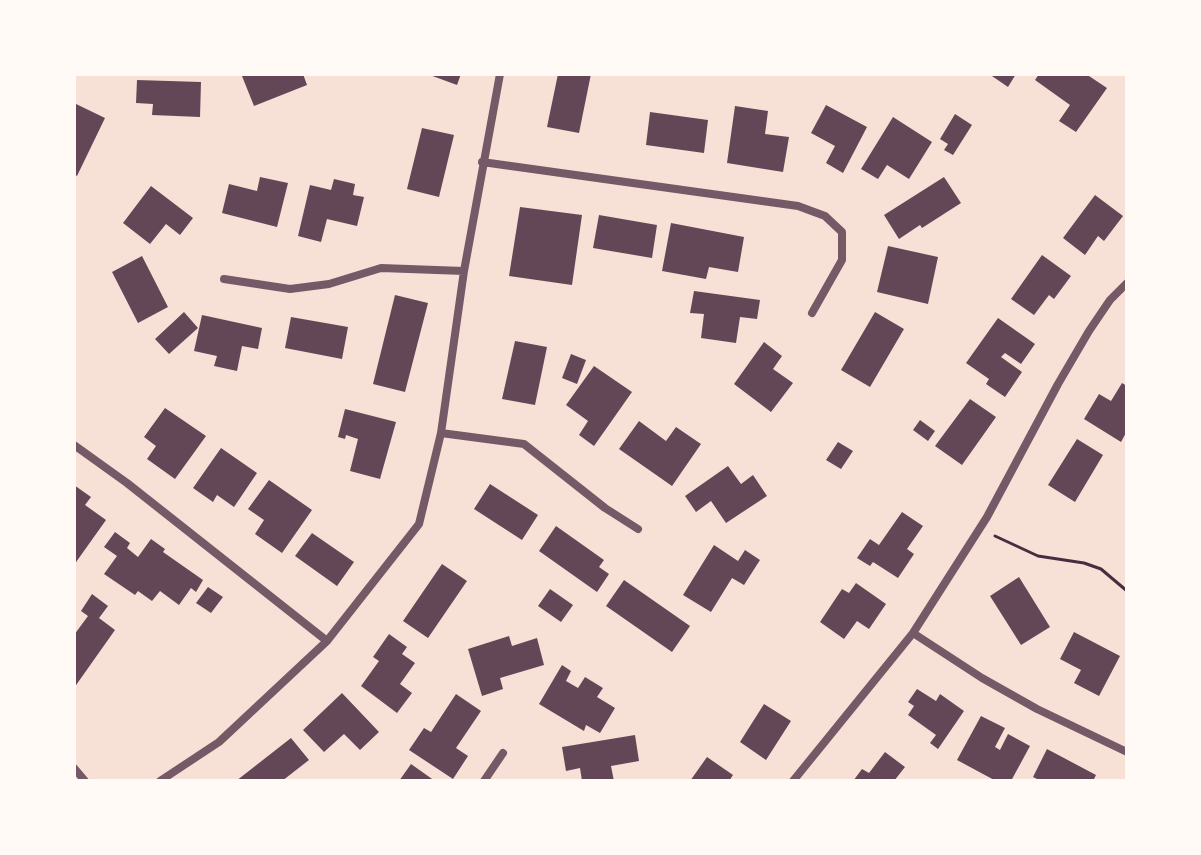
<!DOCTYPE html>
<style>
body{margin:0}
#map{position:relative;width:1201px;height:855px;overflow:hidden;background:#f7e1d7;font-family:"PT Sans",sans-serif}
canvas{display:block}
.frame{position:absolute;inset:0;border:76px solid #fffaf5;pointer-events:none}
</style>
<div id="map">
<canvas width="1201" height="855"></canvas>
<div class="frame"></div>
</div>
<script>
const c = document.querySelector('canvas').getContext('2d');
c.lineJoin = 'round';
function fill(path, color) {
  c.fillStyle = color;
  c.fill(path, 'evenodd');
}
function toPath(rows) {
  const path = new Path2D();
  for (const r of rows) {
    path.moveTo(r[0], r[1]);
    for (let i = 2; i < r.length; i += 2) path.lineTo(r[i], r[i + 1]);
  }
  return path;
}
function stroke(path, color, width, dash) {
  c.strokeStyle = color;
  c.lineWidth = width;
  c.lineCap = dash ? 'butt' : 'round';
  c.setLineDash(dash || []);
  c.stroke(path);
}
fill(toPath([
 [246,74,303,74,307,85,254,106,242,76],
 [427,74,461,74,457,85],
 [558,74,591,74,579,133,547,127],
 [989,74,1016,74,1008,87],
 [1039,74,1086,74,1107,88,1076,132,1059,121,1070,105,1035,80],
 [137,80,201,82,200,117,152,115,153,104,136,103],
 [74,103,105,118,77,176,74,174],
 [826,105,867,127,843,173,826,163,835,146,811,133],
 [735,106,768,111,765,134,789,137,783,172,727,163],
 [650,112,708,120,704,153,646,145],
 [955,114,972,125,953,155,944,150,948,144,940,139],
 [893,117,932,142,909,179,887,165,878,179,861,169],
 [422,128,454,135,439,197,407,189],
 [260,177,288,183,277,227,222,213,229,184,257,191],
 [944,177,961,203,922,228,920,225,899,239,884,215],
 [334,179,355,184,353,195,364,197,357,226,327,219,321,242,298,236,310,185,331,190],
 [151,186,193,218,180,235,166,224,150,244,123,223],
 [1095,195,1123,216,1104,241,1098,236,1085,255,1063,238],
 [520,207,582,215,572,285,509,276],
 [599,215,657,225,652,258,593,248],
 [671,223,744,237,738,272,709,267,706,279,662,271],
 [888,246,938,257,928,304,877,292],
 [1042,255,1071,276,1054,299,1049,295,1034,315,1011,299],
 [142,256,168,307,138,323,112,272],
 [694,291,760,300,757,319,740,317,736,343,701,338,704,314,690,313],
 [395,295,428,303,405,392,373,384],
 [184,312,198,328,169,354,155,339],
 [875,312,904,329,870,387,841,370],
 [202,315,262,328,258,349,242,346,237,371,214,366,217,356,194,351],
 [291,317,348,327,342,359,285,348],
 [998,318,1035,344,1021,364,1005,353,1001,357,1022,372,1005,397,986,384,989,379,966,363],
 [515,341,547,347,535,405,502,399],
 [764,342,782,356,773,369,793,383,771,412,734,384],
 [571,354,586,360,577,384,562,378],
 [594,366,632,392,594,446,579,435,588,421,566,405],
 [1122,383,1127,386,1127,431,1121,442,1084,419,1099,394,1111,401],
 [970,399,996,417,962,465,935,446],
 [165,408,206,436,175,479,147,459,156,446,144,437],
 [345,409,396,422,380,479,350,471,358,439,346,435,345,439,338,437],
 [920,420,935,431,928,441,913,430],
 [639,421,666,441,676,427,701,444,672,486,619,449],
 [1077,439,1103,455,1075,502,1048,485],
 [838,442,853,451,841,469,826,460],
 [221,448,257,473,234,507,217,495,213,502,193,488],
 [728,466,741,484,753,475,767,496,726,523,711,501,696,512,685,496],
 [269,480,312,510,282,553,255,534,264,520,248,509],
 [490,484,538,515,522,540,474,509],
 [74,485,91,497,85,505,106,520,74,565],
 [902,512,923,526,907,549,914,554,898,578,873,562,870,566,857,558,870,539,879,545],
 [556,526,604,560,599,567,609,574,597,592,539,551],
 [115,532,130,543,127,548,138,557,151,539,165,549,163,552,203,580,196,592,191,588,179,605,160,591,152,601,138,591,135,595,104,574,117,556,104,547],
 [312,533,354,562,337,586,295,556],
 [714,545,738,561,745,550,760,560,744,585,732,578,711,612,683,595],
 [442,564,467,581,428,638,403,621],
 [1019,577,1050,627,1021,645,990,596],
 [624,580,690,626,672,652,606,606],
 [856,583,886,604,869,629,857,621,844,639,820,622,842,589,849,593],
 [208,587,223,597,211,613,196,603],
 [550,589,573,605,561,622,538,606],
 [92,594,108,606,99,618,115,630,74,688,74,635,88,616,81,611],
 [1074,632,1120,656,1099,696,1074,683,1081,670,1060,659],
 [389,634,407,647,402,654,415,663,400,684,412,693,397,713,361,686,379,661,373,657],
 [509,636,512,646,537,638,544,665,500,678,503,689,482,696,468,649],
 [562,665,571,671,566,681,578,688,585,677,603,688,597,697,615,708,600,733,586,725,584,731,539,704],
 [917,689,936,701,940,694,964,711,938,749,930,743,936,735,908,715,914,706,908,702],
 [342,693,379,732,360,750,344,734,324,752,303,730],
 [456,694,481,711,456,748,468,756,453,779,409,750,424,728,431,732],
 [764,704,791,721,766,760,740,742],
 [981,716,1005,728,995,747,1000,750,1008,734,1030,746,1011,781,996,781,957,760],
 [635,735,639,761,611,766,614,781,582,781,580,768,566,771,562,747],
 [291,738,309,760,282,781,236,781],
 [1047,749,1096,775,1093,781,1041,781,1033,777],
 [885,752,905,767,894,781,853,781,862,769,869,773],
 [707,757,733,775,729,781,690,781],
 [411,764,435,781,399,781]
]), '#644757');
stroke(toPath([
 [995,536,1038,556,1084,563,1101,569,1127,591]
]), '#4a2c40', 3);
stroke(toPath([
 [482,162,798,206,825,216,842,232,842,260,812,313],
 [224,279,290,289,329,284,381,268,464,271],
 [441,433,524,444,605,508,638,529],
 [74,445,127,483,327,641],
 [913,633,982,678,1037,709,1127,752],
 [74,768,85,781],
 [160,781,219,742,327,641,419,524,441,433,464,271,500,74],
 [484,781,503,753],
 [793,781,913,633,987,517,1058,384,1089,331,1110,300,1127,283]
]), '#755966', 8);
</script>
